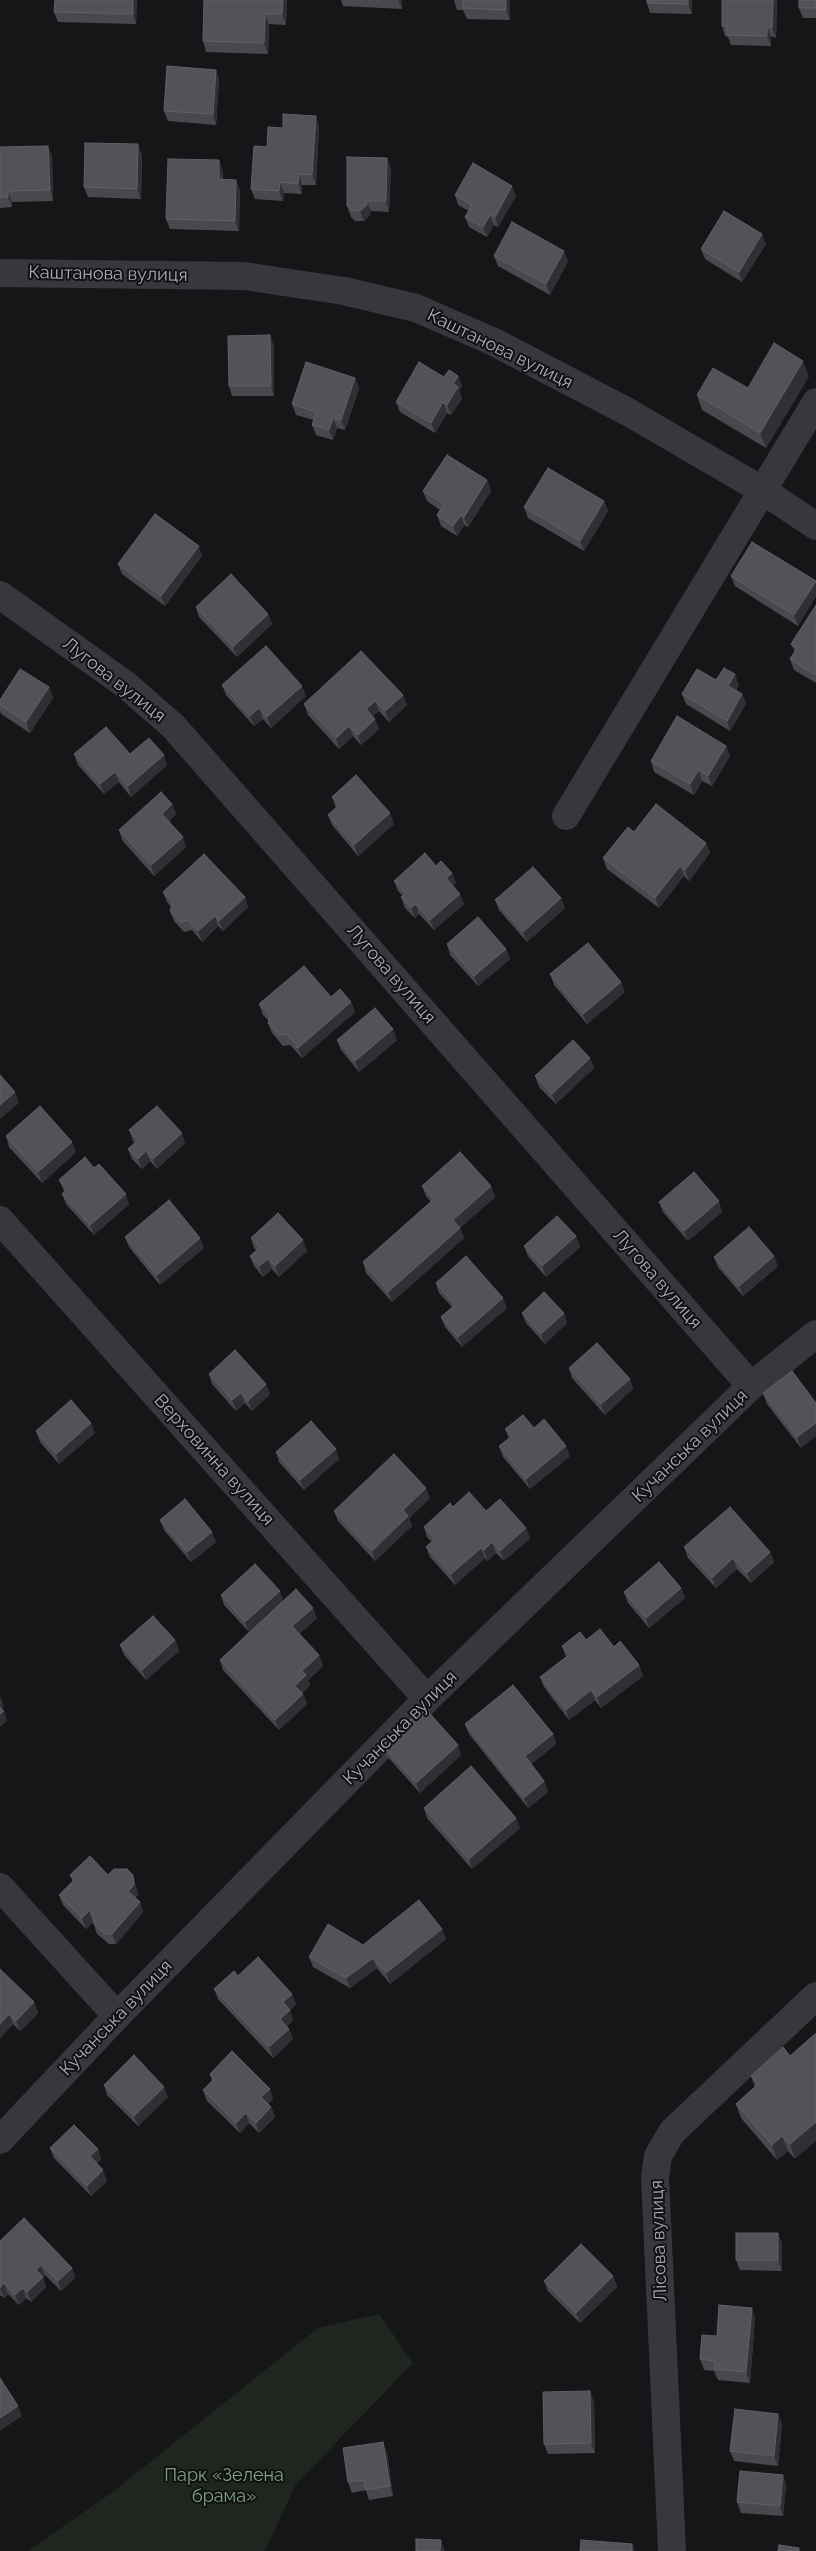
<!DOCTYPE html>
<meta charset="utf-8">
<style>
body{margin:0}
canvas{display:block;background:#161618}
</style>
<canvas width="816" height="2551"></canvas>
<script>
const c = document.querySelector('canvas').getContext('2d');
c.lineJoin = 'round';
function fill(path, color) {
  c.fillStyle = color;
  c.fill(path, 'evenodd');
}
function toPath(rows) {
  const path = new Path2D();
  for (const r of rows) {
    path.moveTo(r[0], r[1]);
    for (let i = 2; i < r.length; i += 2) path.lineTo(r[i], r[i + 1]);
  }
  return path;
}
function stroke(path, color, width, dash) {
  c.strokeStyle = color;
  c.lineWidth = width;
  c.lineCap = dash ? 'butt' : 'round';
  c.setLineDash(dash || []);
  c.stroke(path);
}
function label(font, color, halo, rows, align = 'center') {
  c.font = font + ' Raleway,sans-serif';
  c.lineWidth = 4;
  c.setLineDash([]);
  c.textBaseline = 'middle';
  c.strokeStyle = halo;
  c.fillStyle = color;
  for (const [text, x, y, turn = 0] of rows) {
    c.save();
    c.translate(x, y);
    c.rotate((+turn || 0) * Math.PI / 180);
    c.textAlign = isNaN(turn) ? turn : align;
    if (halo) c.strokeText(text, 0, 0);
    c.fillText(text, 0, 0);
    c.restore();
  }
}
fill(toPath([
 [379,2314,413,2363,296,2484,265,2551,28,2551,114,2491,318,2328]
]), '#1e261f');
stroke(toPath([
 [0,273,244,276,344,291,416,308,494,342,628,412,762,490,816,526],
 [0,595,126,685,174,727,751,1386],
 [566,816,816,402],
 [0,1220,427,1699],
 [0,1887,117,2016],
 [0,2140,117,2016,427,1699,751,1386,816,1334],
 [672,2551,655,2177,658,2156,672,2132,816,1996]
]), '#37383d', 28);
fill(toPath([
 [137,0,136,24,58,22,54,12],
 [204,0,287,0,286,25,269,24,268,54,206,52,203,41],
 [341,0,402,0,402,9,343,6],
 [454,0,510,0,510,20,467,19,463,10,457,10],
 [692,0,692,14,650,13,647,3],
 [777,0,776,38,771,36,771,46,731,45,728,37,725,36,722,26],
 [816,0,816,18,803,18,799,8],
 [216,70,219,80,216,125,168,121,164,111],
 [319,126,316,185,302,185,302,194,284,193,283,201,255,199,251,189,267,147,283,128],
 [0,147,52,156,53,201,12,202,12,207,0,208],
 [142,155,141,199,88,197,84,187],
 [391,168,389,212,371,211,370,215,364,221,355,221,351,217,347,206],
 [223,171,223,179,240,190,239,231,170,229,166,219],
 [455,195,516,196,498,227,494,225,487,237,469,227,465,217,469,211,458,205],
 [766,244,742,282,705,259,701,249],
 [494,256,568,261,550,295,498,266],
 [274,345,274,396,232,396,229,386],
 [458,376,462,386,459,390,462,398,451,415,447,413,435,433,400,412,396,402,444,377],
 [809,376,766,448,702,410,697,395,748,388],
 [355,378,359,388,345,430,337,428,333,440,316,435,312,425,314,420,296,415,292,404],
 [487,480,491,491,468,527,464,525,457,536,441,526,437,515,440,510,427,501,423,491],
 [604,501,608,511,584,551,528,518,524,507],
 [202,556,165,606,122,574,118,564],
 [731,576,816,581,798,626,735,586],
 [816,605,816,683,794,670,790,659,795,652,791,644],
 [196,607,268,614,272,624,237,657,199,617],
 [716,680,739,685,736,690,742,694,746,704,730,731,686,704,682,694],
 [222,685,306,696,271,728,263,719,254,726,226,695],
 [49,687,53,698,30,733,1,714,0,710,0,700],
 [403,695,407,705,389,722,379,711,373,716,379,729,361,745,353,736,339,749,308,715,304,704],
 [726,746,730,756,712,786,702,781,694,795,654,772,651,761],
 [74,754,167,765,131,797,119,782,104,794,78,765],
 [332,797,394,824,358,856,332,825,328,815,336,808],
 [172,804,176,814,169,821,186,847,154,876,122,840,119,830],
 [634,832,706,843,710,853,689,881,684,876,659,908,607,869,603,858],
 [436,866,452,873,456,883,453,886,464,904,434,930,419,914,415,918,405,908,401,897,403,896,398,891,394,881],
 [163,892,245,897,248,907,223,931,218,926,202,942,192,930,184,932,174,921,170,911,171,907,167,902],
 [495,900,565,908,527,942,499,910],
 [447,944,506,949,510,959,478,986,450,955],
 [550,974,625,992,587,1024,554,985],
 [331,997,351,1002,355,1012,302,1058,290,1045,283,1046,272,1033,268,1023,269,1021,263,1015,259,1004],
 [337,1040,397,1040,359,1072,341,1050],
 [590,1058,594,1068,556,1104,539,1087,535,1076],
 [129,1130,185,1143,157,1169,150,1161,142,1169,132,1159,128,1149,135,1143,133,1141],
 [6,1136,76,1152,42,1183,9,1147],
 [94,1168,129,1204,94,1235,66,1204,62,1194,64,1191,59,1180],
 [422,1186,491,1186,495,1197,460,1228,464,1238,392,1302,366,1273,363,1262,431,1202,426,1196],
 [659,1202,722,1212,688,1241,663,1212],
 [576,1236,580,1247,546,1277,528,1256,524,1246],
 [125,1237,204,1248,160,1285,129,1247],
 [251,1238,307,1251,279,1277,272,1269,263,1277,254,1266,250,1256,256,1250,254,1248],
 [714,1257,778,1266,743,1296,718,1267],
 [436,1283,507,1308,462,1347,445,1327,441,1317,452,1307,439,1293],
 [522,1313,564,1313,567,1323,545,1344,526,1323],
 [569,1368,630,1379,633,1389,605,1415,572,1378],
 [792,1371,801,1448,767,1404,763,1393],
 [209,1374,266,1384,270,1394,252,1411,245,1403,236,1411,212,1384],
 [534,1428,570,1456,530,1489,503,1457,499,1446,509,1439,505,1429],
 [36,1431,95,1433,59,1464,40,1442],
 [276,1452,339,1459,304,1490,279,1462],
 [430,1498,409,1518,412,1526,375,1561,338,1521,334,1511],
 [453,1507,486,1511,526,1528,530,1538,504,1561,496,1553,487,1561,485,1558,455,1585,430,1557,426,1547,432,1542,427,1537,424,1527],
 [160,1520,216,1542,191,1562,164,1530],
 [684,1547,770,1552,774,1562,751,1583,737,1569,716,1588,688,1558],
 [681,1588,685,1598,649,1628,628,1603,624,1592],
 [221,1595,283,1601,317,1618,299,1634,319,1655,323,1666,308,1680,310,1685,302,1693,303,1694,307,1704,279,1730,223,1670,220,1660,249,1632,224,1605],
 [175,1640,179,1651,146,1680,124,1655,120,1645],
 [586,1640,614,1647,639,1665,643,1676,601,1708,595,1700,569,1720,544,1687,540,1677,566,1657,562,1646],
 [465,1724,553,1734,556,1744,531,1764,544,1781,548,1792,528,1808,469,1734],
 [382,1745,461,1755,420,1793,386,1755],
 [424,1808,516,1818,520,1828,472,1869,427,1818],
 [70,1875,108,1875,136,1886,138,1895,135,1898,140,1902,143,1912,116,1944,109,1944,97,1934,93,1922,86,1929,63,1905,59,1895,73,1881],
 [446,1939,390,1984,377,1968,350,1988,313,1967,309,1957,363,1945],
 [0,1969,34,2002,38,2013,20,2031,13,2024,0,2038],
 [238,1976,292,1994,296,2004,290,2010,293,2020,287,2026,289,2029,293,2039,273,2058,218,1999,214,1989],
 [783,2047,795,2159,788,2151,777,2160,741,2118,736,2104,755,2087,751,2076],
 [210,2074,273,2099,268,2104,271,2107,275,2117,259,2133,249,2123,240,2133,207,2101,203,2090,212,2081],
 [104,2085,168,2097,138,2126,107,2095],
 [50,2148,98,2149,101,2159,97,2164,107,2181,91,2196,54,2158],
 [0,2241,72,2268,75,2278,61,2291,45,2275,43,2277,46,2287,31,2302,26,2298,19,2305,8,2294,4,2298,0,2295],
 [782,2243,782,2271,740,2270,736,2260],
 [613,2276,617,2287,580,2323,548,2291,544,2281],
 [755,2318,750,2383,718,2380,714,2371,704,2370,700,2359,717,2336],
 [594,2402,595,2453,548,2454,544,2444],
 [782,2424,778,2466,734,2461,730,2451],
 [387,2452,393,2496,369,2500,366,2490,352,2493,348,2482],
 [786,2485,783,2516,741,2513,737,2502]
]), '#47494d');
fill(toPath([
 [133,0,137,0,136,24,133,14],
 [283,0,287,0,286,25,282,14],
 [398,0,402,0,402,9],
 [506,0,510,0,510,20,506,10],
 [688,0,692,0,692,14,688,4],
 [773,0,777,0,776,38,772,28],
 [265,14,269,24,268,54,264,43],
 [767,26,771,36,771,46,767,36],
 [216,70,219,80,216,125,213,114],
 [316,116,319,126,316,185,312,175],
 [138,144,142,155,141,199,137,189],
 [48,146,52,156,53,201,50,190],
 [387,158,391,168,389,212,386,201],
 [219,160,223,171,222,190,219,179],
 [299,174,302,185,302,194,298,184],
 [236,180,240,190,239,231,235,221],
 [280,182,284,193,283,201,279,191],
 [512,186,516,196,498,227,495,217],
 [8,191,12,202,12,207,8,197],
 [367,201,371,211,370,215,364,221,360,211],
 [490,215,494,225,487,237,483,227],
 [762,234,766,244,742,282,739,272],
 [564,251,568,261,550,295,546,284],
 [270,335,274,345,274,396,271,386],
 [803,361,809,376,766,448,760,433],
 [458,376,462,386,459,390,462,398,451,415,447,405,453,384],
 [355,378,359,388,345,430,341,420],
 [443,402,447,413,435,433,431,423],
 [333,418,337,428,333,440,329,430],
 [487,480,491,491,468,527,464,517],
 [604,501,608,511,584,551,580,541],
 [461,515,464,525,457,536,453,526],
 [199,546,202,556,165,606,161,596],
 [816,581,816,597,798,626,794,615],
 [268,614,272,624,237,657,233,647],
 [735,674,739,685,732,696,728,686],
 [302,686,306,696,271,728,267,717],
 [49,687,53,698,30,733,26,722],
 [742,694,746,704,730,731,727,721],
 [403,695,407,705,389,722,385,711],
 [375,701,379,711,370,719,366,709],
 [259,708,263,719,254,726,250,716],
 [375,719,379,729,361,745,358,735],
 [349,726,353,736,339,749,336,738],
 [726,746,730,756,712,786,708,776],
 [164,755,167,765,131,797,128,786],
 [699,770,702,781,694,795,690,784],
 [115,772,119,782,104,794,100,784],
 [172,804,176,814,166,824,162,814],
 [390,813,394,824,358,856,354,845],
 [183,837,186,847,154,876,151,865],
 [706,843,710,853,689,881,685,870],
 [680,866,684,876,659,908,655,898],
 [452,873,456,883,450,888,446,878],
 [460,894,464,904,434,930,430,920],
 [245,897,248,907,223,931,219,921],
 [561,898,565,908,527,942,523,932],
 [416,904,419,914,415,918,411,908],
 [215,916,218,926,202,942,198,931],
 [506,949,510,959,478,986,474,976],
 [621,982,625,992,587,1024,583,1014],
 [351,1002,355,1012,302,1058,298,1048],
 [393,1029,397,1040,359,1072,355,1061],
 [590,1058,594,1068,556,1104,552,1094],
 [15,1092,19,1103,0,1119,0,1105],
 [182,1133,185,1143,157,1169,153,1159],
 [72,1142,76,1152,42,1183,38,1172],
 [146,1151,150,1161,142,1169,138,1159],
 [491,1186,495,1197,457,1231,453,1220],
 [126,1194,129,1204,94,1235,90,1225],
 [719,1201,722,1212,688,1241,684,1231],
 [460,1228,464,1238,392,1302,388,1292],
 [576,1236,580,1247,546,1277,542,1266],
 [200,1238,204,1248,160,1285,157,1275],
 [303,1240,307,1251,279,1277,275,1266],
 [774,1256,778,1266,743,1296,739,1286],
 [268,1259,272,1269,263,1277,259,1266],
 [503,1298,507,1308,462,1347,458,1337],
 [564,1313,567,1323,545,1344,541,1334],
 [630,1379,633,1389,605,1415,601,1404],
 [266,1384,270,1394,252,1411,248,1401],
 [241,1393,245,1403,236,1411,232,1400],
 [91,1423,95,1433,59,1464,56,1454],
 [816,1423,816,1436,801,1448,797,1437],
 [566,1446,570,1456,530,1489,526,1479],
 [336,1449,339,1459,304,1490,300,1480],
 [426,1488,430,1498,409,1518,412,1526,375,1561,372,1551,403,1510],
 [526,1528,530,1538,504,1561,500,1551],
 [212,1532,216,1542,191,1562,187,1552],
 [492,1542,496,1553,487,1561,484,1550],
 [481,1548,485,1558,455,1585,451,1574],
 [770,1552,774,1562,751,1583,747,1573],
 [733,1558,737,1569,716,1588,712,1578],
 [681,1588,685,1598,649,1628,646,1618],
 [280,1591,284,1602,249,1633,245,1622],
 [313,1608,317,1618,296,1637,292,1626],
 [175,1640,179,1651,146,1680,142,1670],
 [319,1655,323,1666,308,1680,310,1685,298,1696,295,1686,302,1671],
 [639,1665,643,1676,601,1708,597,1697],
 [591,1690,595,1700,569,1720,566,1710],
 [303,1694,307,1704,279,1730,275,1720],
 [0,1696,4,1706,0,1709],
 [4,1711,7,1721,0,1727,0,1714],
 [553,1734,556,1744,528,1767,525,1756],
 [458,1745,461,1755,420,1793,416,1783],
 [544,1781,548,1792,528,1808,524,1798],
 [516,1818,520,1828,472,1869,469,1859],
 [133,1875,136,1886,138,1895,132,1901,128,1891],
 [140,1902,143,1912,116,1944,112,1934],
 [89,1911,93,1922,86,1929,82,1918],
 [442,1929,446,1939,390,1984,386,1973],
 [373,1958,377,1968,350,1988,346,1978],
 [292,1994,296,2004,290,2010,293,2020,283,2029,280,2019,283,2002],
 [34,2002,38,2013,20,2031,16,2021],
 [9,2014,13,2024,0,2038,0,2024],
 [289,2029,293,2039,273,2058,269,2047],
 [164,2087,168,2097,138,2126,134,2116],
 [270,2089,273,2099,265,2107,261,2097],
 [271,2107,275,2117,259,2133,256,2123],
 [246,2113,249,2123,240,2133,236,2123],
 [816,2122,816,2141,795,2159,790,2144],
 [782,2136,788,2151,777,2160,772,2145],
 [98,2149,101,2159,94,2167,90,2156],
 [103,2170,107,2181,91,2196,87,2186],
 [778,2233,782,2243,782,2271,778,2260],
 [41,2265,45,2275,43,2277,46,2287,31,2302,27,2292,36,2270],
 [72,2268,75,2278,61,2291,58,2281],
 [613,2276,617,2287,580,2323,576,2313],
 [4,2283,8,2294,4,2298,0,2288],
 [23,2288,26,2298,19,2305,15,2295],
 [752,2308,755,2318,750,2383,746,2372],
 [590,2391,594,2402,595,2453,591,2443],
 [18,2406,22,2416,0,2431,0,2418],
 [778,2414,782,2424,778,2466,774,2456],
 [383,2442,387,2452,393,2496,390,2486],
 [783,2475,786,2485,783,2516,780,2506],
 [441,2540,445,2551,440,2551],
 [632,2544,635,2551,632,2551]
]), '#2f3033');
const building = toPath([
 [55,0,133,0,133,14,54,12,55,0],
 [204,0,283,0,282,14,265,14,264,43,203,41,204,0],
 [463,0,506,0,506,10,463,8,463,0],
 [647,0,688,0,688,4,647,3,647,0],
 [722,0,773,0,772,28,767,26,767,36,727,35,727,26,722,26,722,0],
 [799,0,816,0,816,8,799,8,799,0],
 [167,66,216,70,213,114,164,111,167,66],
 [283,114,316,116,312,175,299,174,298,184,280,182,279,191,251,189,254,146,267,147,268,127,283,128,283,114],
 [85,143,138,144,137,189,84,187,85,143],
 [48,146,50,190,8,191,8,197,0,197,0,147,48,146],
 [347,157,387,158,386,201,367,201,367,205,360,211,352,210,347,206,347,157],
 [168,159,219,160,219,179,236,180,235,221,166,219,168,159],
 [473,163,512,186,495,217,490,215,483,227,465,217,472,205,455,195,473,163],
 [724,211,762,234,739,272,701,249,724,211],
 [512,222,564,251,546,284,494,256,512,222],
 [270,335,271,386,229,386,228,336,270,335],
 [774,343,803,361,760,433,697,395,713,368,748,388,774,343],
 [306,362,355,378,341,420,333,418,329,430,312,425,316,412,292,404,306,362],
 [419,362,444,377,449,370,458,376,453,384,458,387,447,405,443,402,431,423,396,402,419,362],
 [447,455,487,480,464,517,461,515,453,526,437,515,444,504,423,491,447,455],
 [548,468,604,501,580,541,524,507,548,468],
 [155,514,199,546,161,596,118,564,155,514],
 [752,542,816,581,794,615,731,576,752,542],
 [231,574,268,614,233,647,196,607,231,574],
 [816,605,816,673,815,675,790,659,797,648,791,644,816,605],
 [266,646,302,686,267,717,259,708,250,716,222,685,266,646],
 [361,651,403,695,385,711,375,701,366,709,375,719,358,735,349,726,336,738,304,704,361,651],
 [724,668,735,674,728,686,742,694,727,721,682,694,697,669,716,680,724,668],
 [20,669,49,687,26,722,0,705,0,700,20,669],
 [677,716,726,746,708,776,699,770,690,784,651,761,677,716],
 [106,727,130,754,149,738,164,755,128,786,115,772,100,784,74,754,106,727],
 [356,775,390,813,354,845,328,815,339,805,332,797,356,775],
 [161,792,172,804,162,814,183,837,151,865,119,830,161,792],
 [656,804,706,843,685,870,680,866,655,898,603,858,628,827,634,832,656,804],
 [425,853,436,866,441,861,452,873,446,878,460,894,430,920,416,904,411,908,401,897,406,893,394,881,425,853],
 [204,854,245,897,219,921,215,916,198,931,188,920,180,922,170,911,173,903,163,892,204,854],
 [533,867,561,898,523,932,495,900,533,867],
 [478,917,506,949,474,976,447,944,478,917],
 [588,943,621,982,583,1014,550,974,588,943],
 [304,966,331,997,340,989,351,1002,298,1048,287,1034,279,1035,268,1023,270,1016,259,1004,304,966],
 [375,1008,393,1029,355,1061,337,1040,375,1008],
 [573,1040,590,1058,552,1094,535,1076,573,1040],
 [0,1075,15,1092,0,1105,0,1075],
 [40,1106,72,1142,38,1172,6,1136,40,1106],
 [157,1106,182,1133,153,1159,146,1151,138,1159,128,1149,138,1140,129,1130,157,1106],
 [460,1152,491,1186,453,1220,460,1228,388,1292,363,1262,434,1199,422,1186,460,1152],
 [85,1157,94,1168,99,1164,126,1194,90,1225,62,1194,67,1189,59,1180,85,1157],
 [694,1172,719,1201,684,1231,659,1202,694,1172],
 [169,1200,200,1238,157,1275,125,1237,169,1200],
 [278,1213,303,1240,275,1266,268,1259,259,1266,250,1256,260,1248,251,1238,278,1213],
 [557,1216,576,1236,542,1266,524,1246,557,1216],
 [749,1227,774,1256,739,1286,714,1257,749,1227],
 [466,1256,503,1298,458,1337,441,1317,455,1305,436,1283,466,1256],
 [544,1292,564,1313,541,1334,522,1313,544,1292],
 [597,1343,630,1379,601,1404,569,1368,597,1343],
 [235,1350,266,1384,248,1401,241,1393,232,1400,209,1374,235,1350],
 [792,1371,816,1403,816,1423,797,1437,763,1393,792,1371],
 [71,1400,91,1423,56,1454,36,1431,71,1400],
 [523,1415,534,1428,544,1419,566,1446,526,1479,499,1446,512,1436,505,1429,523,1415],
 [311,1421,336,1449,300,1480,276,1452,311,1421],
 [394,1454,426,1488,403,1510,408,1516,372,1551,334,1511,394,1454],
 [469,1492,486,1511,500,1499,526,1528,500,1551,492,1542,484,1550,481,1548,451,1574,426,1547,435,1539,424,1527,450,1503,453,1507,469,1492],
 [185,1499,212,1532,187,1552,160,1520,185,1499],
 [730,1507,770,1552,747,1573,733,1558,712,1578,684,1547,730,1507],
 [659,1562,681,1588,646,1618,624,1592,659,1562],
 [255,1564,280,1591,245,1622,221,1595,255,1564],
 [296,1589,313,1608,292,1626,319,1655,302,1671,306,1675,295,1686,303,1694,275,1720,220,1660,296,1589],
 [153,1616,175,1640,142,1670,120,1645,153,1616],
 [600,1629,614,1647,620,1641,639,1665,597,1697,591,1690,566,1710,540,1677,569,1655,562,1646,580,1632,586,1640,600,1629],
 [513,1685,553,1734,525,1756,544,1781,524,1798,465,1724,513,1685],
 [0,1707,4,1711,0,1714,0,1707],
 [424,1707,458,1745,416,1783,382,1745,424,1707],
 [471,1766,516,1818,469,1859,424,1808,471,1766],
 [90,1856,108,1875,114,1869,127,1869,133,1875,134,1885,128,1891,140,1902,112,1934,105,1934,94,1924,93,1914,89,1911,82,1918,59,1895,74,1880,70,1875,90,1856],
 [419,1900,442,1929,386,1973,373,1958,346,1978,309,1957,328,1924,363,1945,419,1900],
 [258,1957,292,1994,283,2002,290,2010,280,2019,289,2029,269,2047,214,1989,234,1971,238,1976,258,1957],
 [0,1969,34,2002,16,2021,9,2014,0,2024,0,1969],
 [815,2034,816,2035,816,2122,790,2144,782,2136,772,2145,736,2104,758,2084,751,2076,783,2047,790,2056,815,2034],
 [232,2051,270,2089,261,2097,271,2107,256,2123,246,2113,236,2123,203,2090,214,2079,210,2074,232,2051],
 [134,2055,164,2087,134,2116,104,2085,134,2055],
 [74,2125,98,2149,90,2156,103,2170,87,2186,50,2148,74,2125],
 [24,2218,72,2268,58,2281,41,2265,36,2270,43,2277,27,2292,23,2288,15,2295,4,2283,0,2288,0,2241,24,2218],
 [736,2233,778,2233,778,2260,736,2260,736,2233],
 [581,2244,613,2276,576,2313,544,2281,581,2244],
 [719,2305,752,2308,746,2372,714,2369,715,2361,700,2359,702,2335,717,2336,719,2305],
 [0,2378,18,2406,0,2418,0,2378],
 [590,2391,591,2443,544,2444,543,2392,590,2391],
 [735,2409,778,2414,774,2456,730,2451,735,2409],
 [383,2442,390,2486,366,2490,364,2480,348,2482,343,2448,383,2442],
 [740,2471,783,2475,780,2506,737,2502,740,2471],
 [416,2539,441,2540,440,2551,416,2551,416,2539],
 [581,2540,632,2544,632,2551,580,2551,581,2540],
 [779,2545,799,2548,799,2551,778,2551,779,2545]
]);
fill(building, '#525359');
stroke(building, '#5f6168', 1);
label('18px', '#a8adb8', '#111113', [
 ["Каштанова вулиця",108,274,1],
 ["Каштанова вулиця",500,349,26],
 ["Лугова вулиця",114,680,38],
 ["Лугова вулиця",391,974,49],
 ["Лугова вулиця",657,1279,49],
 ["Кучанська вулиця",690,1446,-44],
 ["Верховинна вулиця",214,1460,48],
 ["Кучанська вулиця",400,1728,-45],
 ["Кучанська вулиця",116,2018,-46],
 ["Лісова вулиця",659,2241,-92]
]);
label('18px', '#7fa381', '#111113', [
 ["Парк «Зелена",224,2476],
 ["брама»",224,2497]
]);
</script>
